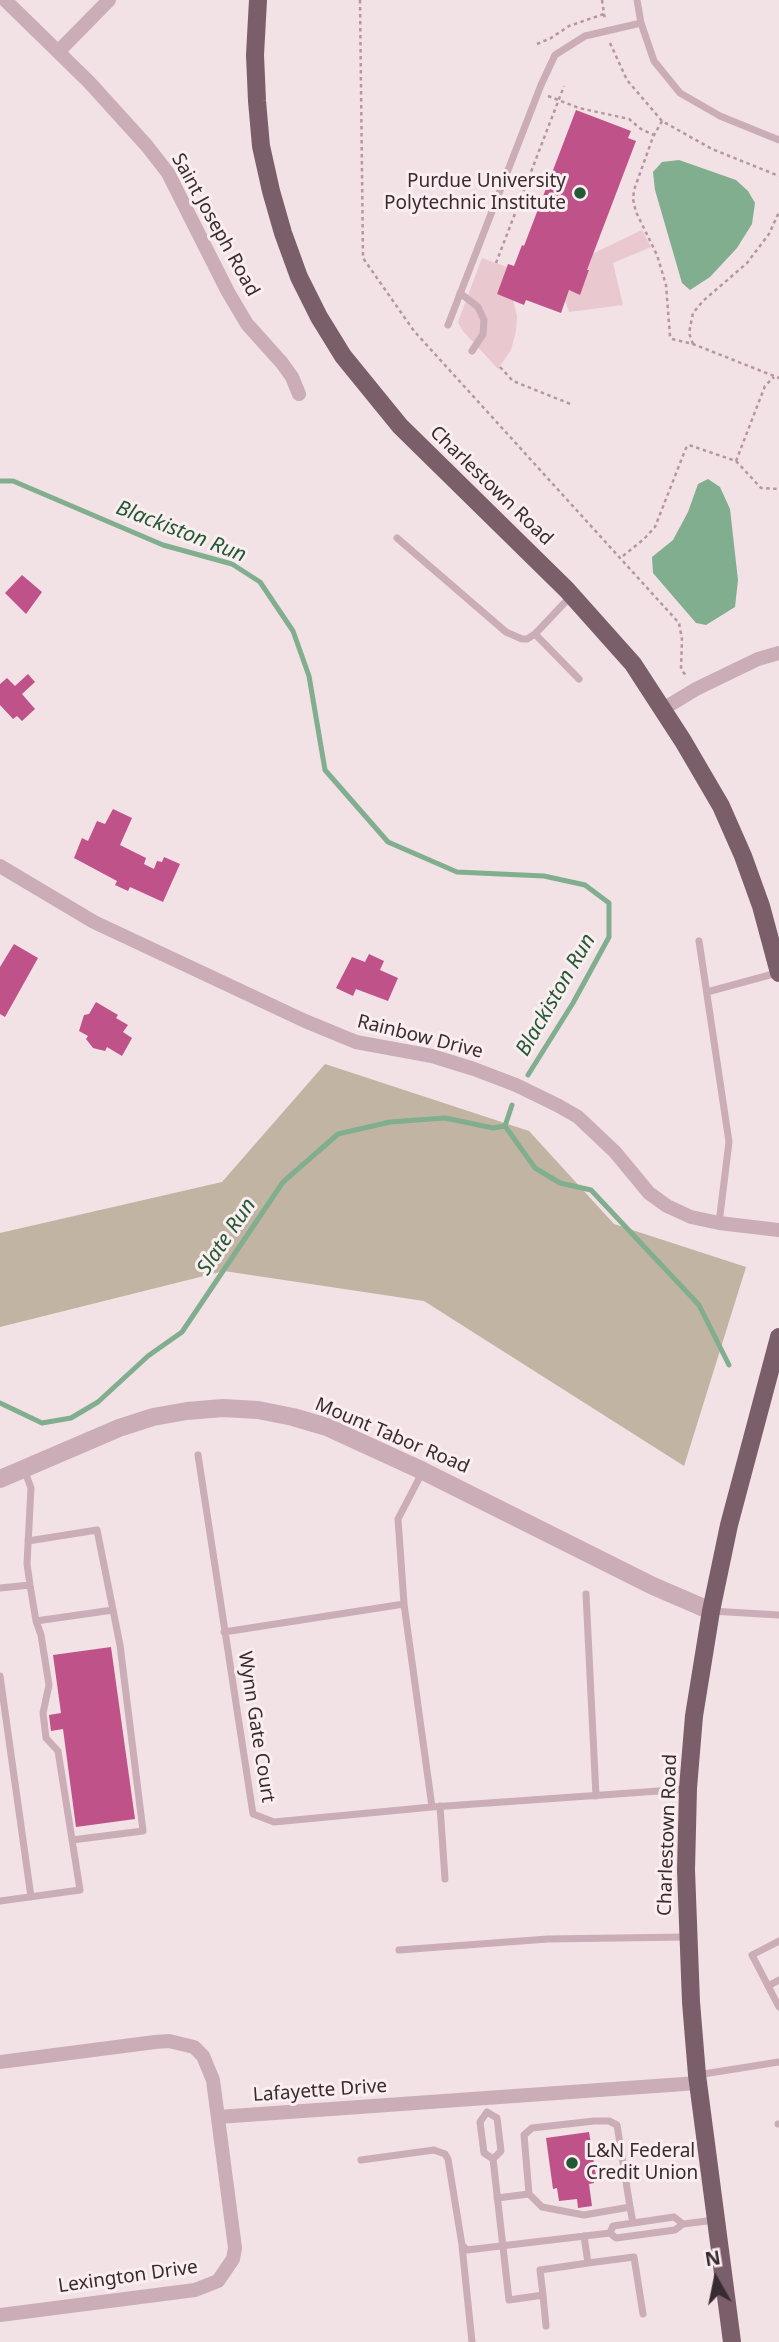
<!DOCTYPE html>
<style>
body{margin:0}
#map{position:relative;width:779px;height:2342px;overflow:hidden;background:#f2e1e5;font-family:"Noto Sans",sans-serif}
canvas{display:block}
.north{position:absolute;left:681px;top:2244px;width:70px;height:70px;-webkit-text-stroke:5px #faeef0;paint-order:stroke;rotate:351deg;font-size:19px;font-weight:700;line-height:28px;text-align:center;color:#392b31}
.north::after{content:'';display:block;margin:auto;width:24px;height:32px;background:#392b31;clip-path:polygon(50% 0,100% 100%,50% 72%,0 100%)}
</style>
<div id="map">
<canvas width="779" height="2342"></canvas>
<div class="north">N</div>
</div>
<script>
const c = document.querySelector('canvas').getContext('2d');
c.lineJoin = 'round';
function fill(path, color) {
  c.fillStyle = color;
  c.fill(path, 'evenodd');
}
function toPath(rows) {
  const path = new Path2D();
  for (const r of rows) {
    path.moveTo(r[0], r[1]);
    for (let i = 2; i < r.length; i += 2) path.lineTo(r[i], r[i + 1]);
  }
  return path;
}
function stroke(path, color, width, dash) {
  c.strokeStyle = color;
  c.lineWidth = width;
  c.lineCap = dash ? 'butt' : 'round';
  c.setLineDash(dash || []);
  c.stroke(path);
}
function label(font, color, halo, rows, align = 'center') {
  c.font = font + ' "Noto Sans",sans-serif';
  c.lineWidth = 6;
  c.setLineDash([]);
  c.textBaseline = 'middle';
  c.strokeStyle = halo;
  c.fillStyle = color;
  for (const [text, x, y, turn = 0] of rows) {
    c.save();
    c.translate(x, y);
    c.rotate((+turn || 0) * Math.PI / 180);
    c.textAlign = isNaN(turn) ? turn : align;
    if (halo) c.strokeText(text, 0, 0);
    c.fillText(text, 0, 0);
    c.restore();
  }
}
fill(toPath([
 [325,1064,529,1131,614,1224,746,1267,684,1466,424,1301,224,1271,0,1327,0,1233,222,1182]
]), '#c1b4a2');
fill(toPath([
 [642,230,651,247,613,263,623,305,569,312,565,300,569,290,580,294,589,271,587,270,592,254],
 [482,258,507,267,497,294,513,300,517,316,516,331,511,350,498,369,462,330,458,322]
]), '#e9c9cf');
fill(toPath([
 [679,160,736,180,748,191,755,203,752,224,737,248,710,277,690,290,682,283,655,190,653,172,662,162],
 [708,479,720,487,730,509,738,580,735,607,706,625,696,623,653,573,652,557,673,540,688,512,698,484]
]), '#81ae8f');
stroke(toPath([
 [0,481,13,481,163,545,232,564,260,582,293,631,309,676,325,770,388,842,457,872,544,876,585,885,609,903,609,937,573,1003,528,1075],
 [512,1105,505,1126,535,1168,560,1183,591,1190,699,1305,729,1365],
 [0,1403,42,1423,71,1418,98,1402,148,1356,182,1332,283,1182,338,1134,390,1122,445,1118,493,1128,505,1126]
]), '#81ae8f', 5);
fill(toPath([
 [576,110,631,131,628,138,636,141,587,270,589,270,580,295,569,290,561,313,526,300,524,305,497,294,508,264,514,266,522,245,524,246],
 [22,575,42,592,26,614,5,593],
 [28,674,35,682,22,694,35,709,22,721,17,716,13,719,0,705,0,684,7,678,15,686],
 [113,809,132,818,120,845,146,858,144,864,154,869,157,861,162,862,164,857,180,864,163,902,130,887,128,891,115,885,117,881,74,858,82,838,88,841,97,821,105,824],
 [14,944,38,958,5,1017,0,1014,0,967],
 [369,954,384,961,380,970,398,978,388,1001,356,989,353,996,336,988,352,957,365,962],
 [96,1002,118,1015,116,1018,128,1025,123,1032,132,1038,122,1056,107,1047,105,1051,93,1048,86,1039,88,1036,79,1031,84,1015,89,1014],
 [111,1647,135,1819,76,1827,63,1729,51,1731,49,1715,61,1713,53,1655],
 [589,2132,596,2176,593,2176,594,2183,589,2184,592,2206,578,2208,577,2199,559,2201,557,2188,553,2189,546,2138]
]), '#c0528a');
stroke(toPath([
 [360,0,363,258,414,331,679,623,682,639,681,669,687,677],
 [602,0,605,20],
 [610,43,627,80,662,121,712,149,779,176],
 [537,44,551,38,569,26,604,14],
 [548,96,579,108,629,119,641,129,654,135],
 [662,121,653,137,634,190,633,199,636,212,657,255,666,285,670,336,672,339,693,344,779,378],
 [496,263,564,86],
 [693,344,689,333,693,313,703,301,747,263,769,234,779,212],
 [500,367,513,381,573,405],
 [736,461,765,386,774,377],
 [623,556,644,539,655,527,686,448,689,445,736,461,761,488,779,489]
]), '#b697a1', 2.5, [3.5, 3.5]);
stroke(toPath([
 [637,0,641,23,654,61,680,93,720,116,779,140],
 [460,293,478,307,484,320,483,334,472,351],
 [448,325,541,85,555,55,585,36,641,23],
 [397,538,506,632,522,639,527,639,535,634,571,596],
 [535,634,579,679],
 [699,941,729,1142,719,1223],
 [707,992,777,973],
 [198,1455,253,1814,274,1822,432,1807,687,1789],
 [28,1541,97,1530,113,1610,36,1621],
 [0,1588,30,1585],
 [586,1594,596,1796],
 [404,1604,398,1519,423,1471],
 [711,1611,779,1615],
 [224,1632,404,1604,432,1807],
 [0,1676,31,1897],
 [440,1806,445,1879],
 [72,1840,143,1831,120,1645,113,1610],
 [0,1901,80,1890,58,1751,46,1738,43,1713,49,1685,41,1635,36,1621,30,1585,27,1564,31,1488,24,1469],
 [779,1941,752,1955,779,2007],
 [399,1950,548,1939,686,1937],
 [768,1986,779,1980],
 [697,2075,779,2062],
 [778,2124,779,2124],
 [493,2159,501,2151,497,2118,487,2112,480,2122,484,2153,493,2159,509,2300,543,2295,540,2270,588,2263,584,2236],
 [361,2160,434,2150,445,2154,448,2159,462,2245,467,2250,610,2233],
 [497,2198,529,2194],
 [630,2207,584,2215,542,2207,529,2194,524,2135,532,2128,594,2121,609,2121,617,2125,630,2207,633,2223],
 [683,2224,674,2217,613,2226,610,2233,616,2238,675,2230,683,2224,715,2220],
 [462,2246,472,2342],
 [588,2263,634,2257,643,2314],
 [543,2295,546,2326]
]), '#caadb6', 7);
stroke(toPath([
 [5,0,89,82,147,146,168,173,228,292,247,324,282,363,292,377,299,394],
 [58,52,109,0],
 [663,709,696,689,758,659,779,653],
 [0,866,94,922,305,1021,356,1042,432,1056,474,1069,516,1085,559,1106,578,1117,615,1152,649,1193,667,1206,691,1217,719,1223,779,1230],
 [0,2062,155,2042,169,2041,194,2047,203,2056,213,2080,235,2248,233,2259,218,2281,195,2290,0,2315],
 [218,2117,698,2083]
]), '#caadb6', 14);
stroke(toPath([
 [0,1479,119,1428,153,1417,187,1411,223,1408,258,1410,293,1417,327,1427,423,1471,653,1586,711,1611]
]), '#caadb6', 18);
stroke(toPath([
 [258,0,255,55,257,101,261,146,271,191,283,233,299,277,319,317,343,356,400,426,567,590,633,664,683,741,721,806,743,856,761,906,779,973],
 [732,2342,697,2075,691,2002,686,1870,688,1788,694,1716,711,1611,729,1525,779,1337]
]), '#7a5e69', 18);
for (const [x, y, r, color] of [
 [580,193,7,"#235934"],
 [572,2163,7,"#235934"]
]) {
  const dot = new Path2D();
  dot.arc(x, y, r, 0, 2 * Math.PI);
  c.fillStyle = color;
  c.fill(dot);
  stroke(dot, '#faeef0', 2.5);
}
label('19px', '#392b31', '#faeef0', [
 ["Purdue University",566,182],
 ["Polytechnic Institute",566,204],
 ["L&N Federal",586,2152,"left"],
 ["Credit Union",586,2174,"left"]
], 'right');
label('19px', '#392b31', '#faeef0', [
 ["Saint Joseph Road",215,225,61],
 ["Charlestown Road",491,486,44],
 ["Rainbow Drive",420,1037,14],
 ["Mount Tabor Road",392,1436,23],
 ["Wynn Gate Court",256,1727,81],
 ["Charlestown Road",668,1835,-88],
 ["Lafayette Drive",320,2091,-4],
 ["Lexington Drive",128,2277,-8]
]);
label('italic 21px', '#235934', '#faeef0', [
 ["Blackiston Run",181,532,21],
 ["Blackiston Run",556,995,-60],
 ["Slate Run",227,1237,-56]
]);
</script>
